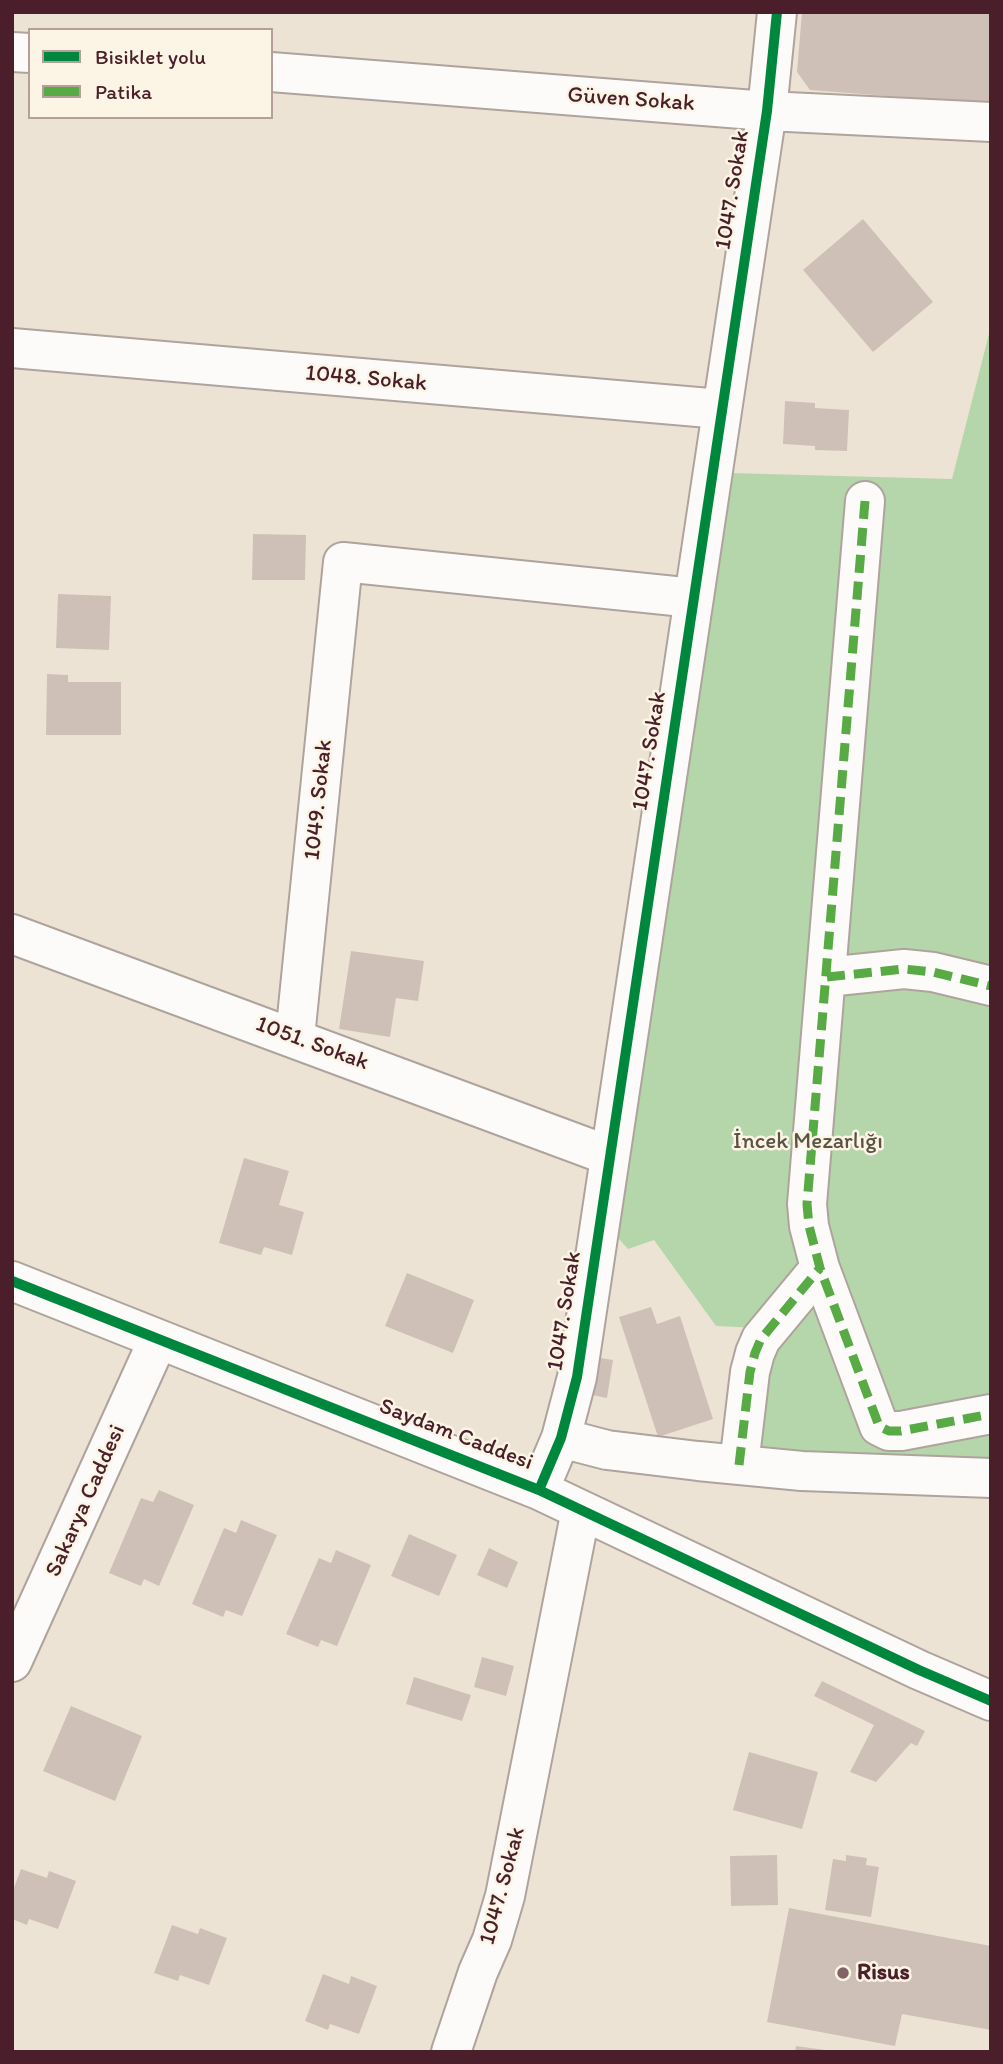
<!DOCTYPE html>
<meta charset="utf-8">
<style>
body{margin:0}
#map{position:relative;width:1003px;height:2064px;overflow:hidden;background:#ede3d5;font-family:Itim,sans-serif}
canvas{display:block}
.frame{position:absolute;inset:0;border:14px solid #4a1f2b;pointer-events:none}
.legend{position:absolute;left:28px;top:28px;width:245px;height:91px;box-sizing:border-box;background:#fcf5e5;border:2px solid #b59f9b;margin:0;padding:9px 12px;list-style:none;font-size:21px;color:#4a1f2b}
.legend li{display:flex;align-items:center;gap:14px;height:35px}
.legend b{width:35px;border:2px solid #b59f9b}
</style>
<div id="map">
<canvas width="1003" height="2064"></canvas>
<div class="frame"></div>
<ul class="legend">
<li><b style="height:9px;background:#00873e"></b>Bisiklet yolu</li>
<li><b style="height:9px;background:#57aa44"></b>Patika</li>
</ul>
</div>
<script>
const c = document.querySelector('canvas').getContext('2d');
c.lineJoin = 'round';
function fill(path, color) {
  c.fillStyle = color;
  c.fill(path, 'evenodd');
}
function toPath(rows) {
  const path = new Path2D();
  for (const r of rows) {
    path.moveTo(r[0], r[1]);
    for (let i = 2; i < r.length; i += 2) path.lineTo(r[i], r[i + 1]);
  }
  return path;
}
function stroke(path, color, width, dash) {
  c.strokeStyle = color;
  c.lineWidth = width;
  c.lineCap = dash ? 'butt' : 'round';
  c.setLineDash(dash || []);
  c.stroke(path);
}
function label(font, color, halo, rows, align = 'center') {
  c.font = font + ' Itim,sans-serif';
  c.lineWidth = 5;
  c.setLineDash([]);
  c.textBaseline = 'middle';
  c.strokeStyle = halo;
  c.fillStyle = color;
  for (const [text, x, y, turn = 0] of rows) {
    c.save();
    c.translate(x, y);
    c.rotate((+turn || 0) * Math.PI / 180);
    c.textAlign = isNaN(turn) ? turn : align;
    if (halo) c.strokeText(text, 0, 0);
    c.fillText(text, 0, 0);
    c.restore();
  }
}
fill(toPath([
 [991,326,991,1462,758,1450,778,1329,716,1326,654,1240,628,1249,610,1229,730,473,952,479]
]), '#b5d6aa');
fill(toPath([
 [802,12,991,12,991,104,810,90,797,72],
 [863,219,933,302,873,352,803,270],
 [785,401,815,403,815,408,849,410,847,451,815,450,815,446,783,444],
 [253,534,306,535,305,580,252,580],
 [58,594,111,596,109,650,56,648],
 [47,674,68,675,68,682,121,682,121,735,46,735],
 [351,951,424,961,418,1001,396,998,390,1037,339,1029],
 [244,1158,289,1171,279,1205,304,1212,292,1255,264,1247,261,1255,219,1243],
 [407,1273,474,1300,453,1353,385,1326],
 [651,1307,657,1324,680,1316,713,1419,658,1437,619,1317],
 [594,1357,613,1360,607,1398,587,1394],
 [159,1490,194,1505,159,1586,144,1579,141,1586,109,1573,141,1498,153,1502],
 [241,1520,277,1535,242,1616,226,1610,223,1617,192,1604,224,1528,236,1533],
 [409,1534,457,1555,439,1596,391,1576],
 [489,1548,518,1562,507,1588,477,1575],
 [336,1550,371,1565,337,1646,321,1640,318,1647,286,1634,319,1558,331,1563],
 [482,1657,514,1666,506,1696,474,1687],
 [414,1677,471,1695,462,1721,406,1704],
 [822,1681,925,1731,917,1746,911,1743,876,1782,850,1772,874,1725,814,1696],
 [71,1706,142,1736,115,1801,43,1771],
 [749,1752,818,1772,802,1829,733,1810],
 [777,1855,778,1905,731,1906,730,1856],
 [846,1855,867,1858,866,1865,879,1867,871,1917,825,1910,833,1859,846,1861],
 [21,1869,47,1878,49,1871,76,1881,58,1929,29,1919,27,1925,12,1919,12,1893],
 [789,1908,991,1946,991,2030,902,2014,895,2046,767,2022],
 [172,1925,198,1934,200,1928,227,1938,209,1985,180,1975,178,1981,154,1973],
 [323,1974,349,1984,351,1976,377,1986,359,2034,330,2024,328,2030,305,2021],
 [796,2046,825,2050,825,2052,795,2052]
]), '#cfc0b7');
const minor = toPath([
 [12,52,30,53],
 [271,72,767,111,991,122],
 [12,348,721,409],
 [865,501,807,1204,809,1226,820,1268,879,1426,889,1431,901,1431,991,1414],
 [12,934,610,1156],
 [827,977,904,969,933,972,991,986],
 [295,1037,343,562,694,598],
 [12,1281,539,1490,919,1670,991,1701],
 [561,1438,607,1450,698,1461,802,1471,991,1478],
 [739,1465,750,1372,755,1353,761,1339,820,1268],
 [539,1490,561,1438,577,1377,767,111,777,12],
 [12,1662,158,1340],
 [451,2052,478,1972,492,1940,505,1896,581,1510]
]);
stroke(minor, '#aea39d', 42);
stroke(minor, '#fcfbf9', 38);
stroke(toPath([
 [865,501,807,1204,809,1226,820,1268,879,1426,889,1431,901,1431,991,1414],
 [827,977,904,969,933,972,991,986],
 [739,1465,750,1372,755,1353,761,1339,820,1268]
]), '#57aa44', 9, [18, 9]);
stroke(toPath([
 [12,1281,539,1490,919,1670,991,1701],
 [539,1490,561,1438,577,1377,767,111,777,12]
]), '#00873e', 10);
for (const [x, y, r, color] of [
 [843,1973,7,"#836466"]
]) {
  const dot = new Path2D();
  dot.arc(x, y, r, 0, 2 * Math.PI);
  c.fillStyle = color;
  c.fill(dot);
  stroke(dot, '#fcf5e5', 2.5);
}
label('23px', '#4a1f2b', '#fcf5e5', [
 ["Güven Sokak",631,100,4],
 ["1047. Sokak",733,190,-81],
 ["1048. Sokak",366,379,5],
 ["1047. Sokak",650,751,-81],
 ["1049. Sokak",319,800,-84],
 ["1051. Sokak",312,1044,20],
 ["1047. Sokak",565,1311,-81],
 ["Saydam Caddesi",456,1435,21],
 ["Sakarya Caddesi",86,1501,-66],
 ["1047. Sokak",503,1886,-75]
]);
label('23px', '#5c5346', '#fcf5e5', [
 ["İncek Mezarlığı",808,1142]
]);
label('bold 23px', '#4a1f2b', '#fcf5e5', [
 ["Risus",857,1973]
], 'left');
</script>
